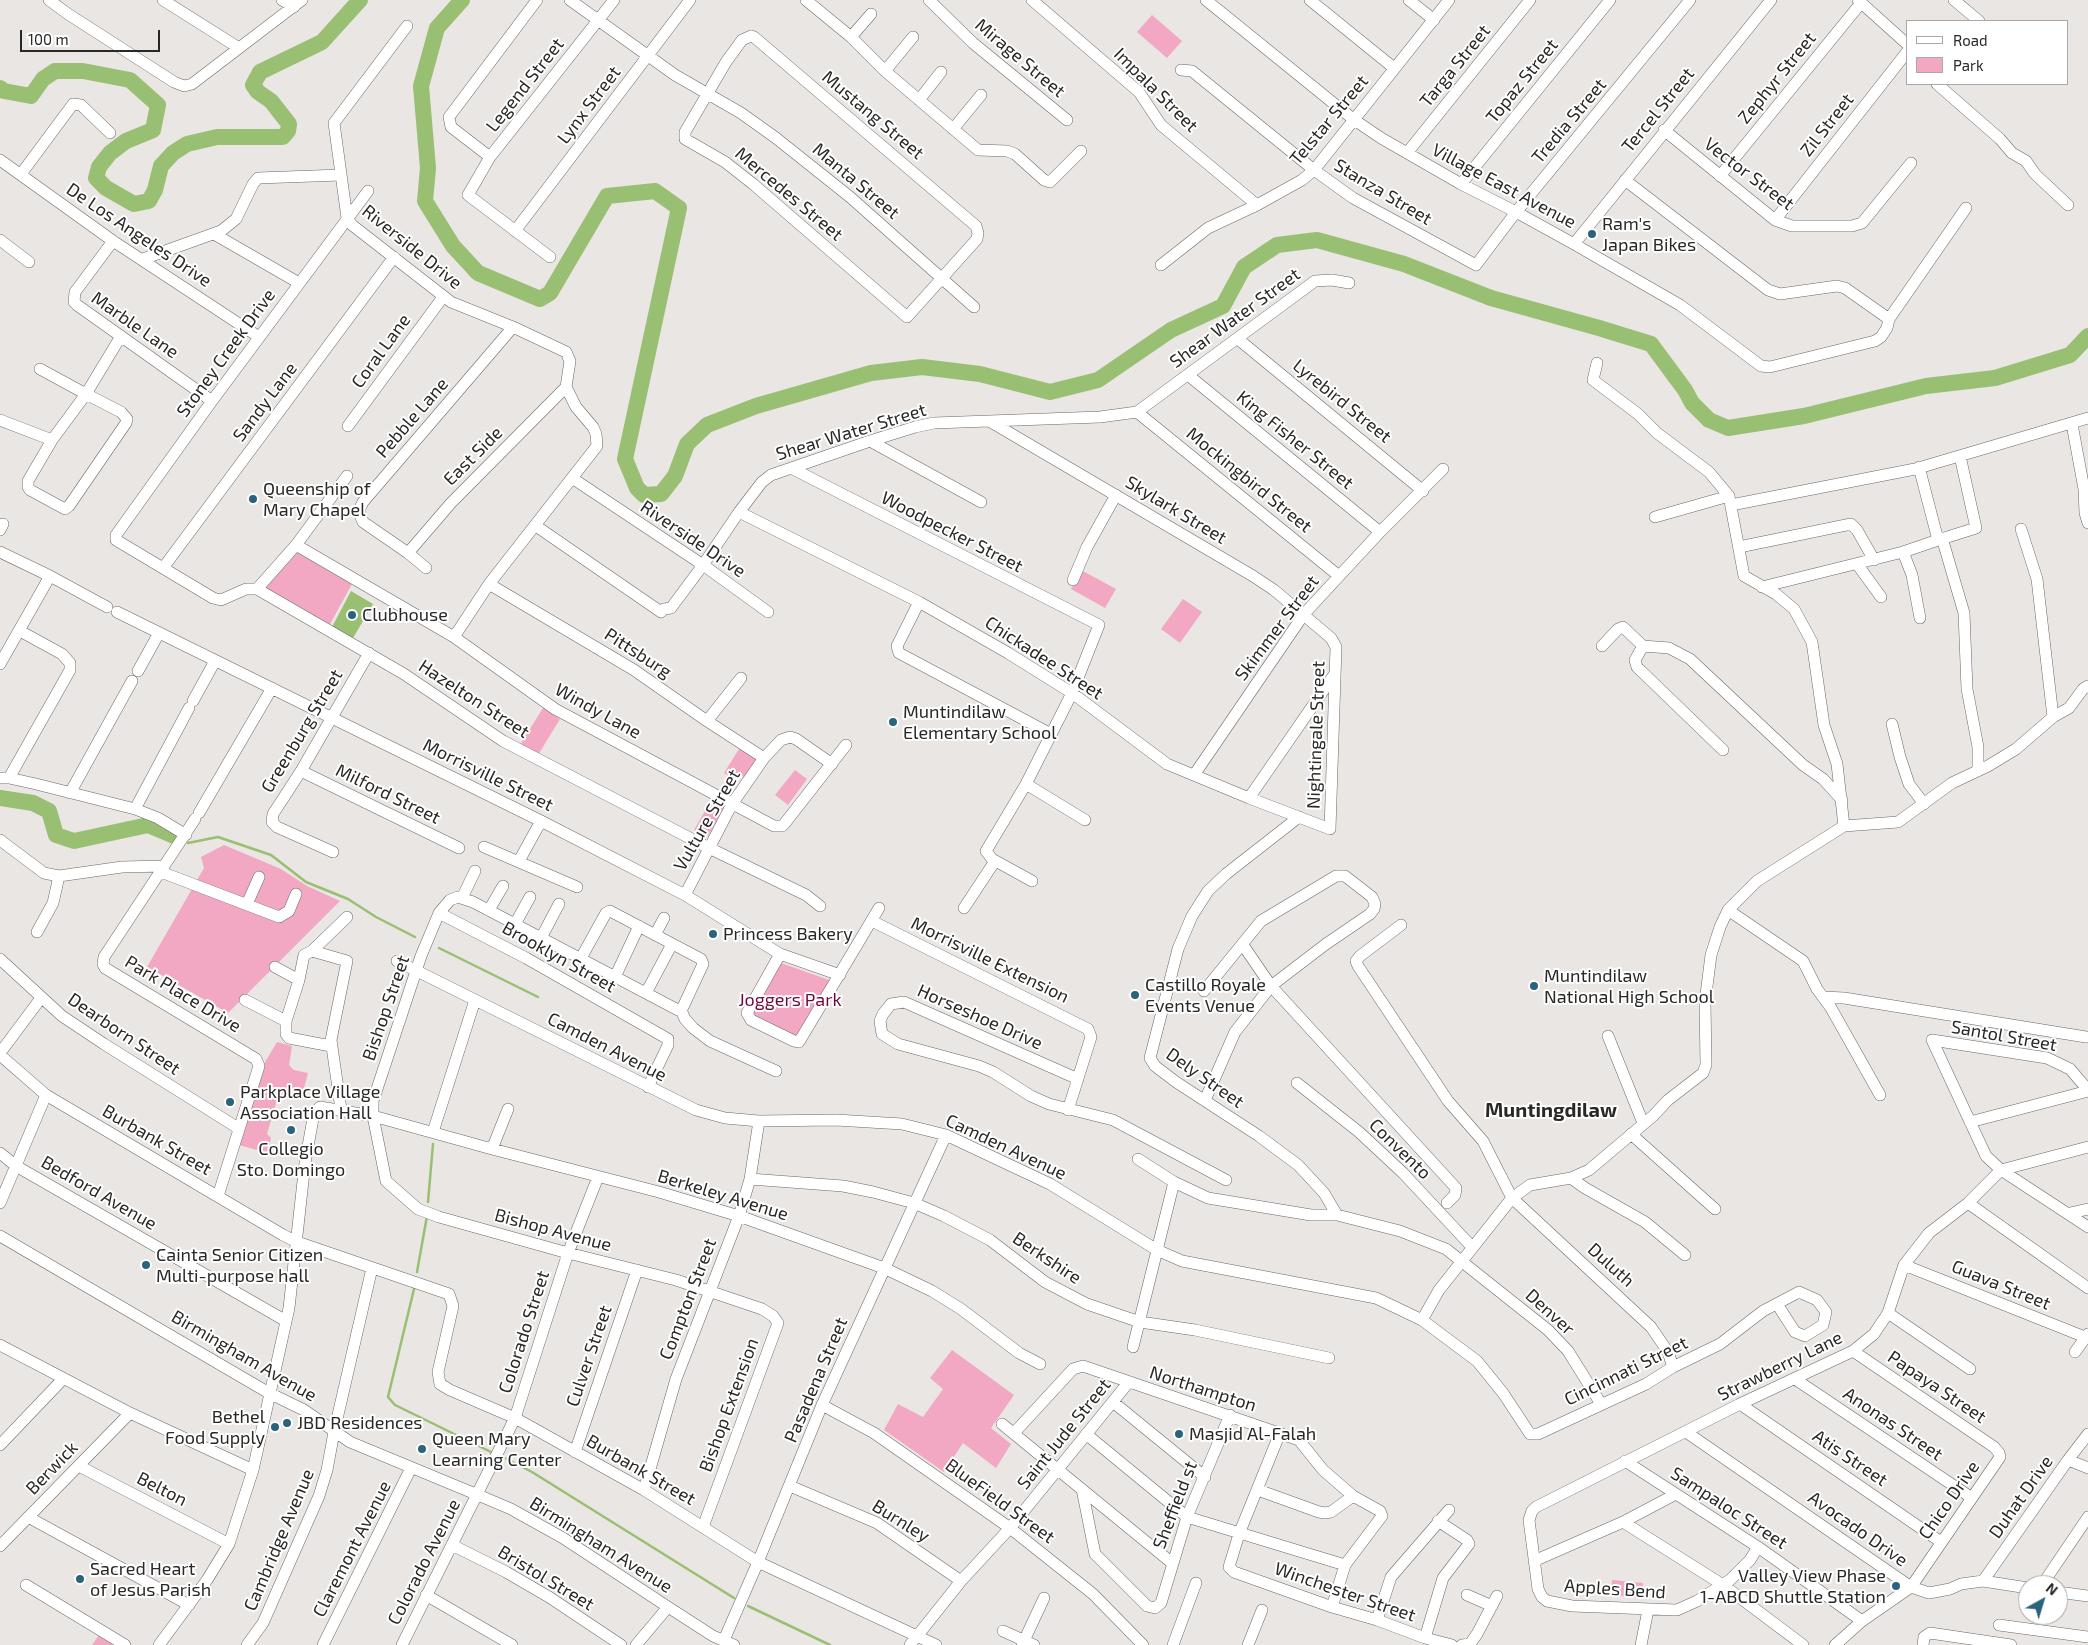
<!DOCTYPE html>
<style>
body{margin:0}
#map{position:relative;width:2088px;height:1645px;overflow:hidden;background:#e9e6e3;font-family:"Exo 2",sans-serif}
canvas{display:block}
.legend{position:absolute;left:1906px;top:20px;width:162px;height:65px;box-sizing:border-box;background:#fff;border:1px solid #a9a9a9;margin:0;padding:6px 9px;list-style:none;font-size:15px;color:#292827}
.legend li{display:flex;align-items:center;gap:10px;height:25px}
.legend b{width:25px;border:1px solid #a9a9a9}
.north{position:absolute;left:2018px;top:1575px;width:50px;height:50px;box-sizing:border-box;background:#fff;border:1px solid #a9a9a9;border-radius:50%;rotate:39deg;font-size:14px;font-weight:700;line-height:20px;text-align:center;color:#292827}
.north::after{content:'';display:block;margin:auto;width:18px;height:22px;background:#2a637d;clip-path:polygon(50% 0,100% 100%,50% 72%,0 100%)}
.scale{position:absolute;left:20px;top:30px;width:140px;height:22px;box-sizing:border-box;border:2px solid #292827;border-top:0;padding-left:6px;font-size:15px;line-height:18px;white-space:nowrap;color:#292827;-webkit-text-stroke:4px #fff;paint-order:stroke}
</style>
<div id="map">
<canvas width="2088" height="1645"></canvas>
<ul class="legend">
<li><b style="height:6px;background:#fff"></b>Road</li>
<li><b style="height:14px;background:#f2a8c2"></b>Park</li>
</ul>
<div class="north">N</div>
<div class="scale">100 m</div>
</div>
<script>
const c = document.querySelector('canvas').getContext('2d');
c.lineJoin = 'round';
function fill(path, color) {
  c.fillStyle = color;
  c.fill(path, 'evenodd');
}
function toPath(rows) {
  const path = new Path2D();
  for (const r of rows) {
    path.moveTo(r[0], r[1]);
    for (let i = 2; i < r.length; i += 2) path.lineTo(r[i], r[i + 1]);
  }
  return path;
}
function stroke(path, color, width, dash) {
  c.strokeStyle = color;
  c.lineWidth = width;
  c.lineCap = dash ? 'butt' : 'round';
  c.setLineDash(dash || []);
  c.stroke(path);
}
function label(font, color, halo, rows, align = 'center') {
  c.font = font + ' "Exo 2",sans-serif';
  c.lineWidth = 4;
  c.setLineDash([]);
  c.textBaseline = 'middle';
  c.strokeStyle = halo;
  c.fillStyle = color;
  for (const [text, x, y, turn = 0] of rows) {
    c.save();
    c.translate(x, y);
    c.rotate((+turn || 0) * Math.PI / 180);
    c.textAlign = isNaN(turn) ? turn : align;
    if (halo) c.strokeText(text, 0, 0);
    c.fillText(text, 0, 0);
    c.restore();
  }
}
fill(toPath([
 [1152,15,1182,41,1167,58,1137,32],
 [297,551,352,584,329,626,265,588],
 [1081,570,1116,589,1105,608,1071,589],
 [1183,599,1202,612,1180,643,1161,629],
 [543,708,560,719,538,755,520,745],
 [741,746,758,757,745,778,738,773,734,779,724,773],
 [795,770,807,779,788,805,775,795],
 [712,799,726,805,708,836,694,830],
 [224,845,281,869,307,886,340,901,228,1013,147,967,204,868,201,857],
 [781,963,832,981,798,1038,753,1015],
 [277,1042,292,1046,289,1065,294,1070,308,1073,302,1095,287,1091,285,1098,281,1097,280,1101,277,1100,267,1134,271,1138,268,1153,239,1145,264,1064],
 [952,1350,1014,1395,991,1428,1011,1444,996,1468,963,1443,944,1472,884,1430,898,1404,923,1417,943,1389,930,1378],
 [1612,1580,1643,1583,1642,1598,1611,1595],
 [99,1635,116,1645,92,1645]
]), '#f2a8c2');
fill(toPath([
 [351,591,373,604,353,638,332,627]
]), '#99bf72');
stroke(toPath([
 [188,843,218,837,271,855,306,882,348,899,376,917,415,937],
 [439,948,538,997],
 [428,1202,433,1144],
 [417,1272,427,1216],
 [414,1289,388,1397,395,1405,491,1452],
 [501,1456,532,1472,734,1598],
 [748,1606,830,1645]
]), '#99bf72', 2.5);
stroke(toPath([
 [462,0,437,28,421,86,428,168,425,201,453,246,478,273,540,299,550,293,607,196,655,191,679,208,625,459,637,488,644,495,661,494,675,476,687,444,707,425,756,406,871,373,922,367,980,374,1050,392,1098,380,1171,330,1223,306,1244,267,1277,245,1317,240,1404,264,1491,298,1599,328,1651,344,1685,390,1692,403,1709,420,1728,428,1804,416,1926,386,1995,378,2070,355,2088,336],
 [0,88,4,91,31,96,43,79,55,71,83,71,130,80,158,105,153,130,126,141,110,153,99,167,96,178,106,188,134,204,149,201,155,190,161,166,173,153,187,144,217,137,283,137,288,131,289,124,271,101,258,92,253,85,260,72,322,42,360,0],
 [0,798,33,803,49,811,56,835,74,841,148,825,174,836]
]), '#99bf72', 16);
const minor = toPath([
 [49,0,68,14,174,82,184,86,192,84,302,0],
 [163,0,239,48],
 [282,0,294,7],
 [570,0,675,75,741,113,776,138,850,197,974,307],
 [806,0,851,37,885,71,978,150,1007,151,1015,154,1044,180,1050,182,1081,151],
 [929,0,973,43,1067,120],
 [1032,0,1139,92,1161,125,1257,205],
 [1206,0,1353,119,1381,138,1461,184,1516,212,1574,244,1680,305,1761,366,1770,367,1875,341,1881,337,1887,328,1889,319,1966,208],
 [1310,0,1394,68],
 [1409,0,1434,20],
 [1858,0,1907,44],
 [1954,0,1979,21],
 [407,26,334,123,347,218,352,225,451,302,513,327,566,352,570,361,566,387],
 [751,36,754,37,976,226,978,233,977,239,907,317,753,184,725,162,685,139,685,132,726,62,742,40,751,36],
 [851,37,871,14],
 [1181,70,1192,71,1314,170,1353,198,1476,265,1516,212,1690,0],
 [885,71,913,37],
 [1937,84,2000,139,2012,153,2026,161,2035,174,2068,205],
 [919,100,941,72],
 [953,129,981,95],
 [1664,130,1775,220,1792,226,1852,226,1862,223,1911,163],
 [1407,153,1530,0],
 [490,157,451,127,449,117,537,0],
 [0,160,113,241,259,337],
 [21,174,73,104,81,105,110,133],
 [1720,176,1861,3],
 [1625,180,1768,290,1780,294,1837,286,1845,288,1889,319],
 [1461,184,1610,0],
 [368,191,212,401,116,535,116,540,213,598,221,600,246,589,257,589,404,674,503,741,709,848,806,895,820,906],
 [1775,220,1907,52],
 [515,231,690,0],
 [214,234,299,283],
 [0,240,29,262],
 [113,241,75,292,74,302,77,305,212,401],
 [1574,244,1771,0],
 [550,257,468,195,490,157,614,0],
 [143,259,221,231,236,219,253,184,258,178,341,175],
 [1161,265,1208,228,1257,205,1302,180,1314,170,1449,0],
 [1238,339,1423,491],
 [40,369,86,394,121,412,127,419,126,423,69,506,65,509,30,490,28,487,28,481,52,440,86,394,121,336],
 [1188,375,1380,532],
 [1137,412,1339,576],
 [0,420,52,440],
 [2072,424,2084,489],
 [348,426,443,297],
 [870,441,981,502],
 [791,468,1099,625,1072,693,1026,784,986,851,992,859,1032,881],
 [572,478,703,565,768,612],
 [2088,488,2084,489,2085,513,2088,523],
 [1731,505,1915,469,2088,418],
 [739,512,919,602,1008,653,1072,693,1167,764,1249,798,1330,829,1336,647,1331,638,1274,590,1253,576,991,422],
 [1655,517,1729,496],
 [536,526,661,612,664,609,671,608,703,565,739,512,762,482,771,475,870,441,915,427,934,423,1100,417,1137,412,1315,281,1332,280,1349,283],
 [0,530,3,524],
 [1942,538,1964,613,1967,689,1978,747,1978,770],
 [1938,540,1976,528,1960,456],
 [296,545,454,637,555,709,774,826,782,826,785,823,846,745],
 [1739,547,1851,524,1857,530,1874,560],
 [0,552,50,576,107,607],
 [1903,552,1938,540,1919,467],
 [408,553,451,503,566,387],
 [1857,564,1881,597],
 [163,568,394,257],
 [426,568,408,553,363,522,360,515,360,508,363,502,513,327],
 [1073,580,1087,547,1116,495],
 [489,584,634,670,707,721,764,758],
 [1762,587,1903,552,1912,575,1920,618],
 [257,589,296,545,347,476],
 [919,602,897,646,899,653,1051,734],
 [117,612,541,821,685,895,780,954,840,975],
 [454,637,489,584,597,446,596,434,593,427,576,407,566,387],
 [1602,646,1618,629,1623,627,1643,646,1669,648,1690,659,1803,765,1823,779,1842,800],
 [1643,646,1635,660,1637,667,1723,750],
 [0,664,50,576],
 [138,671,159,633],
 [193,701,215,661],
 [2053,717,2069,708,2083,689,2088,686],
 [707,721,741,678],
 [1892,724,1900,757,1909,784,1924,804],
 [301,771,459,848],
 [1194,775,1304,614,1380,532,1443,469],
 [0,778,9,778,36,784,135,809,158,818,186,835],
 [9,778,70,670,70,663,62,654,20,631],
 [1026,784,1085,820],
 [70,793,132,681],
 [1249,798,1334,675],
 [135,809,189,708],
 [199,813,272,688],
 [1299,817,1226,874,1208,891,1192,916,1178,949,1150,1058,1155,1066,1176,1082,1259,1136,1298,1165,1324,1193,1337,1215],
 [195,819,104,957,103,964,105,968,256,1059,259,1066,218,1196],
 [1844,826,1898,822,1952,783,1988,766,2016,749,2053,717,2037,579,2021,529],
 [0,840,44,873,59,876,122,867,164,866],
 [484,847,577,887],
 [333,852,277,827,272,822,273,814,301,771,369,653],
 [519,861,541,821],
 [161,872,279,917,289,911,296,894],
 [685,895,732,804,764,758,781,740,790,737,796,739,832,764],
 [462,898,475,871],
 [247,904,259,877],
 [964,908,995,861],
 [489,910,503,886],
 [1728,910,1803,961,1817,989,1831,1008,1880,1095],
 [439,913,526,958,668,1039,668,1045,648,1087],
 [872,921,1088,1029,1091,1037,1068,1110],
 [515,924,530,897],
 [1401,925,1360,956,1356,961,1358,966,1448,1101,1483,1141,1512,1198,1651,1327,1668,1352,1673,1367],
 [37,932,53,903,59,876],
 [655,935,664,918],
 [541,938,559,904],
 [1243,945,1271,986,1456,1188,1455,1195,1447,1203],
 [312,951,347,917],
 [780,954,747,1013,751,1020,794,1041,799,1042,879,908],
 [581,958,606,913,610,911,701,959,703,964,683,1007,678,1010,473,902,458,897,450,900,439,913,421,956,373,1101,373,1116,386,1181,418,1209,439,1217,568,1253,676,1280,762,1309,773,1316,778,1323,703,1527],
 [0,959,62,1016,104,1044,238,1128],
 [397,961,696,1110,725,1118,759,1121,836,1120,902,1124,946,1135,1050,1184,1157,1250,1182,1261,1376,1298,1422,1320,1477,1361,1503,1393,1530,1434,1538,1434,1646,1384,1673,1367,1720,1344,1763,1311,1799,1292,1817,1300,1826,1312,1823,1325,1805,1336,1795,1332,1777,1304],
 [275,967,299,980],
 [615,977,639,926],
 [1204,991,1261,921,1336,876,1345,876,1372,897,1375,904,1374,909,1370,914,1326,944,1271,986,1235,1032,1205,1100],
 [646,993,672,944],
 [1824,997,1844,998,2086,1037],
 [245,1000,286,1021],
 [681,1010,685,1019,693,1028,710,1041,776,1071],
 [1608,1036,1643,1123],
 [1932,1040,1986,1156,2001,1170,2088,1227],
 [1932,1040,2047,1058,2070,1069,2088,1090],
 [331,1046,289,1038,286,1034,286,1021,299,980,304,955,312,951,347,961,331,1040,341,1109],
 [0,1053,41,998],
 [0,1055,46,1095,283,1235,297,1242,449,1294,453,1306,438,1372,440,1384,450,1390,515,1418,644,1490,758,1562,936,1645],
 [1078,1079,904,1002,891,1004,883,1014,880,1021,882,1034,898,1044,979,1066,993,1072,1031,1096,1049,1104,1113,1120,1226,1180],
 [1297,1083,1359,1132,1403,1173,1472,1247],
 [1970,1122,2088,1091],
 [433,1132,475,1000],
 [1631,1134,1715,1209],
 [492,1149,508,1109],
 [0,1153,16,1166,286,1321],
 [1138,1159,1174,1182,1208,1198,1311,1215,1337,1215,1400,1231,1446,1249,1548,1330,1568,1351,1601,1404],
 [1571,1178,1585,1188,1645,1222,1685,1255],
 [750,1179,843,1186,873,1192,914,1203,944,1216,990,1240,1045,1282,1087,1304,1140,1322,1195,1330,1329,1358],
 [0,1203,46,1095],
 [1968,1203,2088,1288],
 [2070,1213,2088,1209],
 [0,1236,269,1393,304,1410,350,1442,478,1495,511,1509,563,1538,668,1607,713,1636,734,1645],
 [1904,1265,2085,1337],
 [1888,1313,1970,1369],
 [1422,1320,1439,1290,1512,1198,1530,1185,1571,1178,1589,1170,1653,1116,1668,1100,1703,1073,1706,1065,1705,1002,1711,955,1720,927,1728,910,1757,881,1844,826,1837,764,1824,725,1812,642,1794,609,1776,594,1744,576,1729,496,1709,472,1657,433,1638,414,1593,380,1597,363],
 [0,1345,130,1413,253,1470],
 [1133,1347,1174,1182],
 [2075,1352,2088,1334],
 [1795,1379,1972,1498],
 [1113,1402,1205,1477],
 [1740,1404,1941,1542],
 [822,1405,874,1433,1010,1528,1093,1594,1143,1645],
 [1002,1424,1172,1563],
 [1686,1432,1911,1587,1929,1593,1950,1589,1961,1584,1983,1581,2028,1588],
 [1014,1433,1073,1369,1083,1366,1299,1440,1323,1470,1353,1496,1380,1511,1382,1516,1345,1565,1332,1607],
 [1280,1433,1239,1534,1229,1567,1234,1572,1332,1607,1377,1620,1425,1638,1452,1645],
 [1086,1434,1187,1517,1345,1565],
 [0,1445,63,1379],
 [575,1452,637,1270],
 [2068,1460,2088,1468],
 [1625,1461,1758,1547,1862,1621],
 [79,1466,229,1544],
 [790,1486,877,1523,961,1581],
 [1082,1489,1095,1554,1147,1606,1155,1608,1161,1603,1187,1517,1230,1415],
 [644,1490,676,1379,739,1216,750,1179,759,1121],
 [1258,1490,1319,1512,1325,1513,1331,1512,1353,1496],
 [28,1517,189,1605],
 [1623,1522,1723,1585,1803,1645],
 [452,1545,506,1572,549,1597,621,1645],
 [0,1546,130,1413],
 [1758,1547,1750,1560,1730,1580,1697,1601,1677,1610,1572,1606,1547,1601,1542,1597,1538,1589,1529,1520,1532,1511,1536,1507,1740,1404,1853,1351,1874,1334,1888,1313,1904,1265,1929,1233,1968,1203,2001,1170,2088,1147],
 [1534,1561,1623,1522,1676,1494],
 [1983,1581,2068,1460,2088,1434],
 [26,1585,125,1645],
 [2042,1585,2088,1517],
 [2058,1592,2088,1596],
 [426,1595,512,1645],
 [1467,1595,1492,1606],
 [1377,1620,1391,1577,1449,1510],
 [1999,1625,2088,1637],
 [1003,1631,1034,1645],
 [1425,1638,1443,1578,1469,1544,1467,1540,1438,1521],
 [724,1640,758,1562,822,1405,946,1135],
 [159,1645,207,1580,229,1544,253,1470,289,1308,305,1163,314,1113,320,1107,373,1116,492,1149,659,1192,739,1216,884,1268,932,1291,961,1309,1019,1353,1040,1364],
 [247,1645,263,1623,319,1496,327,1470,334,1432,372,1268],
 [323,1645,411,1468],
 [402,1645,515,1418,568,1253,598,1177],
 [636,1645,668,1607],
 [910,1645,961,1581,1010,1528,1128,1383],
 [1022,1645,1044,1598],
 [1173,1645,1196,1583],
 [1248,1645,1262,1610],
 [1462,1645,1470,1644,1477,1634,1497,1596],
 [1641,1645,1648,1610],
 [1835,1645,1862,1621,1911,1587,2000,1457,1999,1453,1994,1447,1853,1351],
 [1923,1645,1924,1637,1930,1633,2011,1645]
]);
stroke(minor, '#6b6866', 12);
stroke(minor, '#fff', 11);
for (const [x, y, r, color] of [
 [1592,234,5,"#2a637d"],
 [253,499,5,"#2a637d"],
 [352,615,5,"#2a637d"],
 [893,722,5,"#2a637d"],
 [713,934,5,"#2a637d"],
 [1534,986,5,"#2a637d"],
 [1135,995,5,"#2a637d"],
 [230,1102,5,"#2a637d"],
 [291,1130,5,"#2a637d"],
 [146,1265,5,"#2a637d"],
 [287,1423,5,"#2a637d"],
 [275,1427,5,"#2a637d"],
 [1179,1434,5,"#2a637d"],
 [422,1449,5,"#2a637d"],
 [80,1579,5,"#2a637d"],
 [1896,1586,5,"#2a637d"]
]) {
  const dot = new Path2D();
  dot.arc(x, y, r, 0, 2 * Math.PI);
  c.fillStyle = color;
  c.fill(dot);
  stroke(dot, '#fff', 2);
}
label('18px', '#292827', '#fff', [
 ["Mirage Street",1020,58,40],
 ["Targa Street",1455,66,-51],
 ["Zephyr Street",1777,78,-51],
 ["Topaz Street",1522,81,-51],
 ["Legend Street",525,85,-52],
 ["Impala Street",1156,90,45],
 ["Lynx Street",589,105,-53],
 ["Tercel Street",1658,110,-51],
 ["Mustang Street",873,115,40],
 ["Telstar Street",1329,120,-50],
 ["Tredia Street",1569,121,-50],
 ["Zil Street",1827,125,-52],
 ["Vector Street",1749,174,37],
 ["Manta Street",856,181,40],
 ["Village East Avenue",1504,186,28],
 ["Stanza Street",1383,192,31],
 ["Mercedes Street",789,194,40],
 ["De Los Angeles Drive",139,235,34],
 ["Riverside Drive",412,247,39],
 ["Shear Water Street",1235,318,-36],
 ["Marble Lane",135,325,35],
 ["Coral Lane",381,351,-54],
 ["Stoney Creek Drive",226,353,-54],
 ["Lyrebird Street",1342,401,39],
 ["Sandy Lane",265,402,-53],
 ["Pebble Lane",412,418,-49],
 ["Shear Water Street",851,432,-17],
 ["King Fisher Street",1295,440,39],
 ["East Side",473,456,-45],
 ["Mockingbird Street",1249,480,39],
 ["Skylark Street",1176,510,31],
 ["Woodpecker Street",952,532,27],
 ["Riverside Drive",693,539,34],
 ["Skimmer Street",1277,628,-53],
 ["Pittsburg",638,653,33],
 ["Chickadee Street",1044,658,33],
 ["Hazelton Street",474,699,33],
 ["Windy Lane",598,711,29],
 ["Greenburg Street",302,731,-59],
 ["Nightingale Street",1316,735,-88],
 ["Morrisville Street",488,775,26],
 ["Milford Street",388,794,26],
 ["Vulture Street",707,820,-60],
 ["Brooklyn Street",559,957,29],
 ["Morrisville Extension",990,960,26],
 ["Park Place Drive",183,994,31],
 ["Bishop Street",386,1008,-71],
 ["Horseshoe Drive",980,1017,24],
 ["Dearborn Street",124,1034,34],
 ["Santol Street",2004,1036,10],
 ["Camden Avenue",607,1047,27],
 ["Dely Street",1205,1078,35],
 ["Burbank Street",157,1140,30],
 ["Camden Avenue",1006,1147,25],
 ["Convento",1400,1149,44],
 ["Bedford Avenue",99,1193,30],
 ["Berkeley Avenue",723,1195,17],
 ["Bishop Avenue",553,1230,15],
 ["Berkshire",1047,1258,34],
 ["Duluth",1611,1265,42],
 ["Guava Street",2001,1285,22],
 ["Compton Street",688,1299,-69],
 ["Denver",1550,1312,42],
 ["Colorado Street",524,1332,-72],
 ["Birmingham Avenue",244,1356,30],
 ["Culver Street",589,1356,-71],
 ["Strawberry Lane",1780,1366,-26],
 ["Cincinnati Street",1626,1371,-26],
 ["Pasadena Street",816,1380,-67],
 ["Papaya Street",1937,1387,34],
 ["Northampton",1203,1389,18],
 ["Bishop Extension",729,1405,-70],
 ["Anonas Street",1893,1424,34],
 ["Saint Jude Street",1064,1434,-51],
 ["Atis Street",1850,1458,34],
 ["Berwick",52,1468,-46],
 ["Burbank Street",641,1470,30],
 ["Belton",162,1489,27],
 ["Duhat Drive",2021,1497,-55],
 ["Chico Drive",1949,1500,-55],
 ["BlueField Street",1000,1501,36],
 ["Sheffield st",1175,1505,-69],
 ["Sampaloc Street",1729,1508,33],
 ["Burnley",901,1521,32],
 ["Avocado Drive",1858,1529,35],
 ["Cambridge Avenue",279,1540,-67],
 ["Birmingham Avenue",601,1545,32],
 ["Claremont Avenue",352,1549,-63],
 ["Colorado Avenue",424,1562,-63],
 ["Bristol Street",546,1578,31],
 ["Apples Bend",1615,1589,4],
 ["Winchester Street",1345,1592,19]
]);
label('18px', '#292827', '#fff', [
 ["Ram's",1602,224],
 ["Japan Bikes",1602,245],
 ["Queenship of",263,489],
 ["Mary Chapel",263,510],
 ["Clubhouse",362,615],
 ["Muntindilaw",903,712],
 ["Elementary School",903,733],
 ["Princess Bakery",723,934],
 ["Muntindilaw",1544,976],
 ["National High School",1544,997],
 ["Castillo Royale",1145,985],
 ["Events Venue",1145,1006],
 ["Parkplace Village",240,1092],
 ["Association Hall",240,1113],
 ["Collegio",291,1149,"center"],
 ["Sto. Domingo",291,1170,"center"],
 ["Cainta Senior Citizen",156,1255],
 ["Multi-purpose hall",156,1276],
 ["Bethel",265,1417,"right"],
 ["Food Supply",265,1438,"right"],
 ["JBD Residences",297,1423],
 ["Masjid Al-Falah",1189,1434],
 ["Queen Mary",432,1439],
 ["Learning Center",432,1460],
 ["Sacred Heart",90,1569],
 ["of Jesus Parish",90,1590],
 ["Valley View Phase",1886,1576,"right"],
 ["1-ABCD Shuttle Station",1886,1597,"right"]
], 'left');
label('18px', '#70063e', '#fff', [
 ["Joggers Park",790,1000]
]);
label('bold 20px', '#292827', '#fff', [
 ["Muntingdilaw",1551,1110]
]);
</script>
